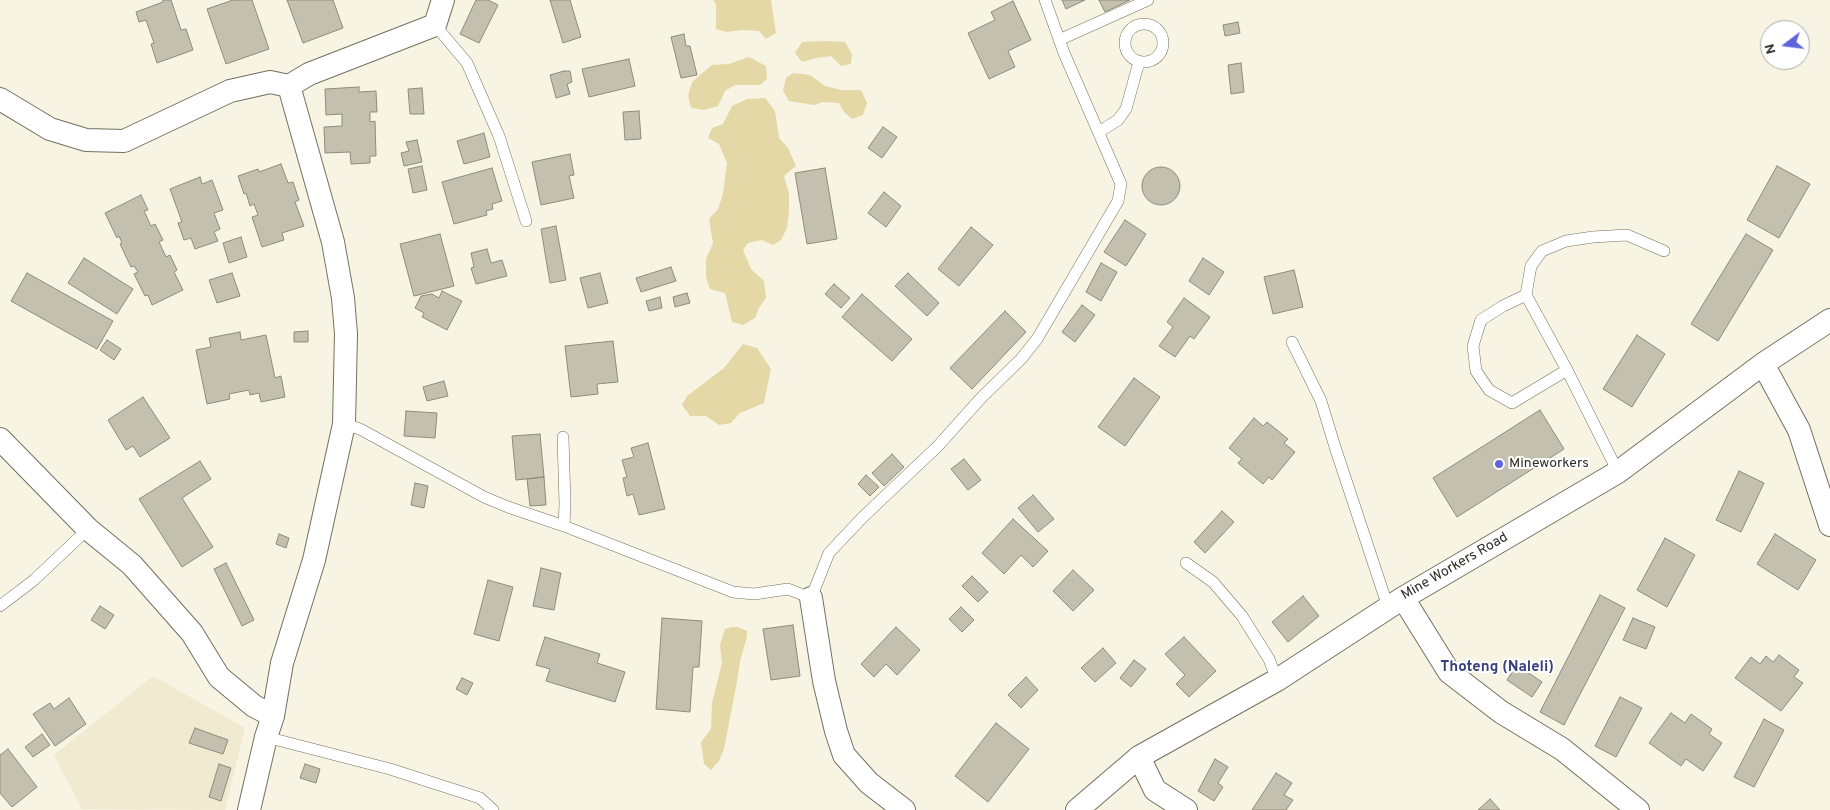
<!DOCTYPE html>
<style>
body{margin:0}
#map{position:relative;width:1830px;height:810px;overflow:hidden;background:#f8f4e3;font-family:Overpass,sans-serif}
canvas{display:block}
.north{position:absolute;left:1760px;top:20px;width:50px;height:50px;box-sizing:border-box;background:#fff;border:1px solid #abaaa7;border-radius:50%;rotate:255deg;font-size:14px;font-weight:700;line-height:20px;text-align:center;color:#2c2b24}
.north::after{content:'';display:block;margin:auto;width:18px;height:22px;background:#5d65dd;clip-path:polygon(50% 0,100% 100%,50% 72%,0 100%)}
</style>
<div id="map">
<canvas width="1830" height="810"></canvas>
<div class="north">N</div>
</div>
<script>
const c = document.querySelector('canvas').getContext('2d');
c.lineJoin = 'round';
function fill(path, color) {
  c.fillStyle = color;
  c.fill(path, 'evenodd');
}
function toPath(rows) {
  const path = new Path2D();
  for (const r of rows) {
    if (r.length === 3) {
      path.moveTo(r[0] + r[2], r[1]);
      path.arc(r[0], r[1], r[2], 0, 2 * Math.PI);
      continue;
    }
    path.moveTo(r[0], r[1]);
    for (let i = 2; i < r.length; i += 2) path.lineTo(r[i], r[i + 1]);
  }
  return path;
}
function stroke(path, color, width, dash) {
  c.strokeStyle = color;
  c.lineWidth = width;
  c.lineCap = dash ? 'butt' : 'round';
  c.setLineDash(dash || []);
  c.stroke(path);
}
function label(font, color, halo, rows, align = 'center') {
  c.font = font + ' Overpass,sans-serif';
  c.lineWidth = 4;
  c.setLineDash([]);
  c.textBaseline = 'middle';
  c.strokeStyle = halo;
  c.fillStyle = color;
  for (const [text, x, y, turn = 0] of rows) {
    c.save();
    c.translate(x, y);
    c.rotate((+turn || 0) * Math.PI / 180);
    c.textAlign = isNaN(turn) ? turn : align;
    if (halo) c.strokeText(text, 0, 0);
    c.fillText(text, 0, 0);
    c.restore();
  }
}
fill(toPath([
 [153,676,245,728,225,810,82,809,54,755]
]), '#f0ead1');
fill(toPath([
 [713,0,771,0,776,33,766,39,759,31,742,30,727,32,716,29,716,4],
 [827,41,845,42,852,54,851,64,841,66,831,56,816,58,802,62,795,53,802,42],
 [749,57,766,66,767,79,760,85,735,85,725,91,718,106,704,110,691,108,688,96,692,82,700,75,712,65,729,64],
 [793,73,810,75,825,86,842,90,861,90,867,103,863,115,852,119,844,112,839,103,823,102,814,105,789,101,783,91,786,78],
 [765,98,775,111,779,138,788,148,796,166,784,176,789,193,789,211,787,228,781,240,773,245,762,240,748,243,743,250,751,269,764,281,766,298,759,308,755,318,743,325,732,322,725,293,710,289,706,277,706,259,713,243,709,219,718,209,723,194,727,163,719,144,708,138,712,128,723,124,732,106,747,99],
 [743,344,757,348,771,369,764,403,740,413,731,423,719,425,706,416,690,416,682,405,687,396,724,368],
 [731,627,737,627,747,631,747,637,740,661,737,682,724,749,719,761,711,770,704,764,701,742,711,729,712,703,722,663,720,645,725,629]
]), '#e4d8a6');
const building = toPath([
 [163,0,171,0,181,30,186,29,193,50,157,63,151,44,154,43,146,20,139,22,136,12,163,2,163,0],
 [233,0,252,0,269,49,226,64,207,9,233,0],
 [287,0,333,0,343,28,303,43,287,0],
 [476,0,488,0,498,5,479,43,460,34,476,0],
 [550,0,570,0,581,37,563,43,550,0],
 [1062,0,1085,0,1066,9,1062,0],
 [1099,0,1130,0,1105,12,1099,0],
 [1013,1,1031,40,1008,51,1015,67,989,79,968,33,995,20,991,12,1013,1],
 [1238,22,1240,33,1225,36,1223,25,1238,22],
 [684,34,686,46,690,46,697,75,681,78,671,37,684,34],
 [629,59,635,86,589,97,582,69,629,59],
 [1241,63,1244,92,1231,94,1228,65,1241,63],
 [564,71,570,71,572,82,567,84,570,94,556,98,550,75,564,71],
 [359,87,359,92,376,91,377,112,370,112,370,122,375,121,376,156,370,156,370,163,351,164,350,152,325,153,324,127,342,126,342,114,326,115,325,89,359,87],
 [422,88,424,114,410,114,408,89,422,88],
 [639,111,641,139,625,140,623,112,639,111],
 [883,127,897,137,882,158,868,148,883,127],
 [484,133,490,157,464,164,457,141,484,133],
 [417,140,422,162,404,166,401,153,409,151,406,142,417,140],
 [570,154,574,175,569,176,574,198,541,205,532,162,570,154],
 [281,164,288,183,293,182,299,200,295,202,304,226,282,233,284,240,262,247,252,217,258,215,254,204,250,206,246,193,244,194,238,176,258,169,259,172,281,164],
 [422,166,427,190,413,193,408,169,422,166],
 [1777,166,1810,184,1779,238,1747,220,1777,166],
 [1161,186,19],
 [492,168,502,201,492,204,493,209,486,211,487,215,454,224,442,182,492,168],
 [825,168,837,239,807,244,795,173,825,168],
 [200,177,202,184,212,180,223,210,214,213,220,229,214,232,218,241,195,249,191,238,184,240,178,223,182,222,170,189,200,177],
 [884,192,901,206,886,227,868,213,884,192],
 [141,195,148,210,144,211,151,226,155,224,163,240,159,242,166,257,170,255,177,270,174,272,183,290,152,305,148,295,145,296,134,274,138,272,134,266,131,267,120,244,122,243,119,236,117,238,105,213,141,195],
 [1125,220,1146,234,1126,266,1104,252,1125,220],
 [556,226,566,280,550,283,541,229,556,226],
 [971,227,993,245,959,286,938,269,971,227],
 [440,234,454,286,414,296,400,244,440,234],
 [1746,234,1773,250,1718,341,1691,324,1746,234],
 [241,237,247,257,229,263,223,243,241,237],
 [487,249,491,263,502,260,507,276,476,284,471,268,474,267,471,253,487,249],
 [84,258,133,289,117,314,68,283,84,258],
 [1203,258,1224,272,1209,295,1189,281,1203,258],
 [1101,263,1117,272,1101,301,1086,292,1101,263],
 [671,267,676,281,641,292,636,278,671,267],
 [1294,270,1303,307,1273,314,1264,277,1294,270],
 [27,273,113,321,97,349,11,301,27,273],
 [232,273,240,296,217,303,209,280,232,273],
 [600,273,608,303,588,308,580,278,600,273],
 [908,273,939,303,927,316,895,286,908,273],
 [834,284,850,298,841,308,825,294,834,284],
 [442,291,462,301,447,330,422,317,424,313,415,308,421,296,432,294,439,298,442,291],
 [687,293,690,303,675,307,673,297,687,293],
 [862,294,912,339,892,361,842,317,862,294],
 [660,297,662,308,649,311,646,301,660,297],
 [1184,298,1210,317,1194,339,1190,336,1175,357,1159,346,1173,327,1167,322,1184,298],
 [1082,305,1095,315,1075,342,1062,332,1082,305],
 [1005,311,1026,332,972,389,950,368,1005,311],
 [308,331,308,342,294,342,294,332,308,331],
 [240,332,241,340,266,335,275,378,281,376,285,397,261,402,259,393,250,395,249,390,229,394,230,399,207,404,196,350,211,347,209,338,240,332],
 [1637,335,1665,354,1632,407,1603,389,1637,335],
 [107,340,121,349,114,360,100,350,107,340],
 [613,341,618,382,597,384,598,394,571,397,565,346,613,341],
 [1134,378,1160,397,1125,446,1098,427,1134,378],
 [444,381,448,396,427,401,423,387,444,381],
 [143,397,170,438,140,457,133,446,126,450,108,420,143,397],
 [1540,410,1564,449,1457,517,1433,478,1540,410],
 [406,411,437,413,435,438,404,436,406,411],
 [1254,418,1263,426,1267,422,1288,439,1284,443,1295,452,1272,480,1269,477,1263,484,1238,463,1242,459,1229,448,1254,418],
 [540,434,544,477,516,480,512,436,540,434],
 [648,443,665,509,639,515,633,494,627,496,623,478,627,477,622,460,634,457,631,448,648,443],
 [892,454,904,467,884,486,872,473,892,454],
 [964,459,981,480,968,490,951,469,964,459],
 [200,461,211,479,182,498,213,547,182,567,139,499,200,461],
 [1739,471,1764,483,1741,532,1716,520,1739,471],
 [866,475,879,487,870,496,858,484,866,475],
 [544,477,546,505,530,506,527,479,544,477],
 [415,483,428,486,424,508,411,505,415,483],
 [1033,495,1054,519,1038,532,1018,508,1033,495],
 [1222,511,1234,522,1205,553,1194,542,1222,511],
 [1013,519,1048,551,1033,567,1021,555,1004,574,982,553,1013,519],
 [279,534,289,538,286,548,276,544,279,534],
 [1775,534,1816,560,1798,590,1757,564,1775,534],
 [1665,538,1695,555,1667,607,1637,590,1665,538],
 [226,563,254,620,242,626,214,569,226,563],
 [541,568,561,573,554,610,533,606,541,568],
 [1073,570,1094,590,1073,611,1053,591,1073,570],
 [972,576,988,592,978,602,962,586,972,576],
 [488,580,513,587,499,641,474,634,488,580],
 [1600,595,1625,608,1564,725,1540,712,1600,595],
 [1303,596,1319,616,1288,642,1272,622,1303,596],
 [100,606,114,615,105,629,91,620,100,606],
 [961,607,974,620,962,632,949,619,961,607],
 [662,618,702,621,699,667,693,667,690,712,656,709,662,618],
 [1633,618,1655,627,1646,649,1623,640,1633,618],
 [793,625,800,676,771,680,763,629,793,625],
 [896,627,920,650,897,675,886,664,874,677,861,664,896,627],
 [545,637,600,654,597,663,625,672,615,702,546,681,550,669,536,665,545,637],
 [1184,637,1216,671,1189,697,1176,684,1185,675,1165,654,1184,637],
 [1103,648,1116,663,1095,682,1081,668,1103,648],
 [1779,655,1799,670,1794,677,1803,683,1781,711,1735,678,1751,657,1760,664,1766,656,1773,662,1779,655],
 [1134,660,1146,669,1131,687,1120,678,1134,660],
 [1517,665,1542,682,1532,697,1507,680,1517,665],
 [1026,677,1038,690,1021,708,1008,695,1026,677],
 [462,678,473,683,467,695,456,689,462,678],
 [1620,697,1642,708,1616,757,1595,746,1620,697],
 [69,698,86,724,55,746,33,714,50,703,54,709,69,698],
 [1671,713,1685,723,1691,714,1712,729,1709,734,1722,743,1703,771,1686,759,1681,766,1649,743,1671,713],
 [1764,719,1784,730,1754,787,1734,777,1764,719],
 [996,723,1029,749,988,802,955,776,996,723],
 [195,728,228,740,223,754,189,743,195,728],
 [42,734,50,745,33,757,25,747,42,734],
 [8,749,37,787,12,807,0,793,0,755,8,749],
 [1215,759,1228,767,1218,783,1223,787,1214,801,1198,791,1215,759],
 [219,764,231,768,221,801,209,797,219,764],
 [305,764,320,769,316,783,300,778,305,764],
 [1276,773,1292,783,1284,795,1293,800,1286,810,1252,810,1276,773],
 [1490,799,1500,810,1478,810,1490,799]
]);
fill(building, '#c4c0af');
stroke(building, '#8f8b7b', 1);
const lane = toPath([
 [1144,43,19],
 [435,25,467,63,499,136,526,221],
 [1059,40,1148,0],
 [1099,132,1118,120,1126,109,1139,62],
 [1526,295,1503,306,1481,320,1473,346,1476,371,1489,390,1512,403,1567,370],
 [1292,342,1321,401,1335,447,1388,607],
 [344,424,360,429,484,497,508,507,564,526,733,592,754,594,788,589,811,598,829,553,862,518,938,446,981,398,1021,359,1037,339,1118,201,1121,184,1064,53,1045,0],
 [563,437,565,504,564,526],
 [1618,472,1567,370,1526,295,1531,266,1542,251,1566,241,1593,237,1627,235,1664,251],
 [1186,563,1213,582,1242,616,1269,659,1277,680],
 [0,606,34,580,88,529],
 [266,737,390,769,480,798,493,810]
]);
const street = toPath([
 [0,99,50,129,86,140,124,141,230,91,270,82,289,86,309,74,435,25,443,0],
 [1763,364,1799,430,1830,525],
 [0,439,88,529,132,565,192,633,219,677,254,706,273,716],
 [811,598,824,681,836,731,844,755,869,783,904,810],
 [1403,598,1449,672,1501,712,1562,749,1638,810],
 [1139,757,1155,790,1186,810],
 [249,810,266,737,273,716,282,663,314,560,344,424,346,334,343,298,333,242,289,86],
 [1077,810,1139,757,1277,680,1403,598,1618,472,1763,364,1830,320]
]);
stroke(lane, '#747061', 12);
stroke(street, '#747061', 24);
stroke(lane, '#fff', 11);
stroke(street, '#fff', 22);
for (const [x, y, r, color] of [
 [1499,464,5,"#5d65dd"]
]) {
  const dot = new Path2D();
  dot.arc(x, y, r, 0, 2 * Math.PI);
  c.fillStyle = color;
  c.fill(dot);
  stroke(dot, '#fff', 2);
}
label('14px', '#2c2b24', '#fff', [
 ["Mineworkers",1509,464]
], 'left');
label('14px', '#2c2b24', '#fff', [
 ["Mine Workers Road",1455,567,-30]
]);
label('bold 15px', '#393f7a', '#fff', [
 ["Thoteng (Naleli)",1497,668]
]);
</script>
